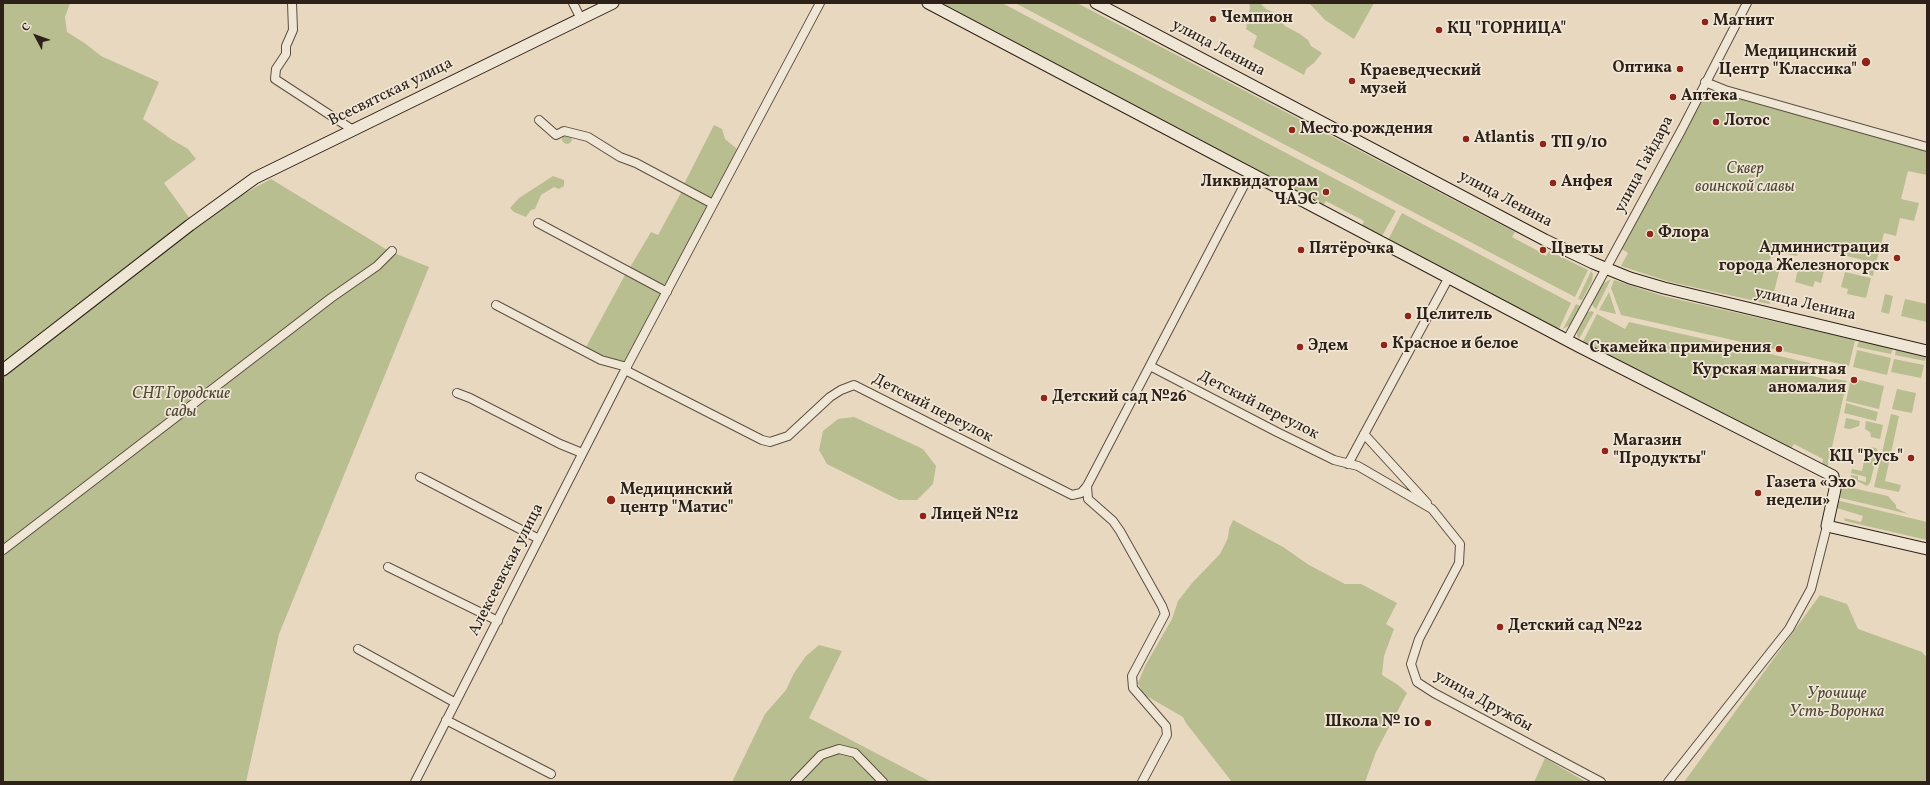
<!DOCTYPE html>
<meta charset="utf-8">
<style>
body{margin:0}
#map{position:relative;width:1930px;height:785px;overflow:hidden;background:#e8d8bf;font-family:Vollkorn,serif}
canvas{display:block}
.frame{position:absolute;inset:0;border:4px solid #2d2119;pointer-events:none}
.north{position:absolute;left:16px;top:16px;width:40px;height:40px;-webkit-text-stroke:3px #f0e6d5;paint-order:stroke;rotate:311deg;font-size:11px;font-weight:700;line-height:16px;text-align:center;color:#2d2119}
.north::after{content:'';display:block;margin:auto;width:14px;height:18px;background:#2d2119;clip-path:polygon(50% 0,100% 100%,50% 72%,0 100%)}
</style>
<div id="map">
<canvas width="1930" height="785"></canvas>
<div class="frame"></div>
<div class="north">С</div>
</div>
<script>
const c = document.querySelector('canvas').getContext('2d');
c.lineJoin = 'round';
function fill(path, color) {
  c.fillStyle = color;
  c.fill(path, 'evenodd');
}
function toPath(rows) {
  const path = new Path2D();
  for (const r of rows) {
    if (r.length === 3) {
      path.moveTo(r[0] + r[2], r[1]);
      path.arc(r[0], r[1], r[2], 0, 2 * Math.PI);
      continue;
    }
    path.moveTo(r[0], r[1]);
    for (let i = 2; i < r.length; i += 2) path.lineTo(r[i], r[i + 1]);
  }
  return path;
}
function stroke(path, color, width, dash) {
  c.strokeStyle = color;
  c.lineWidth = width;
  c.lineCap = dash ? 'butt' : 'round';
  c.setLineDash(dash || []);
  c.stroke(path);
}
function label(font, color, halo, rows, align = 'center') {
  c.font = font + ' Vollkorn,serif';
  c.lineWidth = 3.5;
  c.setLineDash([]);
  c.textBaseline = 'middle';
  c.strokeStyle = halo;
  c.fillStyle = color;
  for (const [text, x, y, turn = 0] of rows) {
    c.save();
    c.translate(x, y);
    c.rotate((+turn || 0) * Math.PI / 180);
    c.textAlign = isNaN(turn) ? turn : align;
    if (halo) c.strokeText(text, 0, 0);
    c.fillText(text, 0, 0);
    c.restore();
  }
}
fill(toPath([
 [3,3,70,3,65,17,67,32,86,44,101,56,159,82,143,119,171,139,188,149,196,159,164,183,196,227,234,199,271,179,389,251,429,267,279,634,246,782,3,782],
 [939,3,1002,3,1396,211,1382,236,1362,226,1364,221,1326,201,1323,206],
 [1015,3,1077,3,1515,232,1512,237,1538,251,1546,256,1549,251,1588,270,1575,297],
 [1249,3,1260,3,1266,9,1275,13,1285,26,1300,34,1308,40,1311,46,1322,53,1314,63,1306,69,1304,75,1253,47,1257,36,1246,29,1250,7],
 [1309,3,1374,3,1354,39,1325,20],
 [1715,91,1927,151,1927,175,1908,171,1901,199,1919,203,1914,221,1900,218,1896,236,1884,233,1876,263,1800,245,1797,256,1773,251,1768,265,1780,268,1772,300,1769,304,1670,282,1621,266,1628,253,1620,248,1703,96,1712,98],
 [714,125,722,129,725,139,737,149,713,196,708,199,684,184],
 [567,139,5],
 [553,176,564,180,564,186,559,189,554,187,541,195,535,209,531,210,526,217,514,212,510,208,519,198],
 [682,191,705,203,707,209,666,284,662,286,629,269,651,232,658,235],
 [1402,213,1571,303,1559,329,1553,328,1388,240],
 [1800,261,1825,267,1821,283,1815,281,1813,287,1795,282],
 [1868,264,1875,266,1873,276,1866,274],
 [1591,271,1593,274,1592,281,1582,300,1578,299],
 [1845,272,1871,278,1866,298,1847,294,1848,289,1841,287],
 [626,273,662,291,626,361,623,364,615,363,585,349],
 [1611,279,1596,309,1594,307,1591,303,1602,284],
 [1614,280,1663,296,1855,340,1849,366,1621,315,1611,288],
 [1609,292,1616,314,1599,310],
 [1885,294,1893,296,1889,314,1881,312],
 [1905,299,1927,304,1927,322,1901,316],
 [1576,304,1580,306,1570,325,1563,329],
 [1591,311,1594,312,1579,339,1577,336,1577,329,1586,313],
 [1597,314,1625,329,1629,322,1810,363,1808,375,1830,380,1835,379,1847,381,1827,469,1822,466,1823,459,1794,444,1790,450,1582,343],
 [1859,341,1893,348,1891,354,1857,347],
 [1896,349,1926,355,1925,361,1895,355],
 [1857,350,1891,358,1887,375,1853,367],
 [1894,359,1924,365,1921,378,1891,372],
 [1851,378,1884,386,1879,409,1846,401],
 [1897,389,1916,393,1912,413,1892,409],
 [1846,403,1878,412,1876,421,1844,413],
 [1891,414,1899,416,1885,481,1901,485,1899,492,1874,487],
 [854,417,923,449,936,466,933,484,917,500,899,500,827,464,819,450,823,431,838,419],
 [1846,418,1860,421,1859,426,1850,429,1844,428],
 [1866,421,1883,425,1880,439,1871,437,1870,432,1865,429],
 [1867,447,1876,448,1878,451,1870,483,1867,486,1851,478,1851,475,1858,476,1858,480,1866,482,1866,477,1851,473,1852,469,1862,471],
 [1839,485,1888,496,1896,505,1896,508,1908,514,1837,497],
 [1836,500,1927,522,1927,540,1845,521,1844,518,1861,522,1863,516,1837,508],
 [1233,520,1283,547,1309,565,1345,584,1361,584,1397,603,1386,624,1394,629,1384,656,1382,675,1398,685,1407,693,1376,752,1365,782,1232,782,1186,723,1183,717,1143,694,1138,683,1145,666,1172,619,1178,601,1192,583,1220,554,1228,538,1229,529],
 [1820,595,1847,604,1858,629,1922,652,1927,658,1927,782,1684,782],
 [819,645,842,651,809,718,931,782,732,782,765,714,786,690,794,673,806,656],
 [1545,758,1586,782,1534,782]
]), '#b8be90');
const street = toPath([
 [292,3,293,30,286,46,286,54,276,69,275,79,353,130],
 [573,3,581,19],
 [820,3,625,370,762,440,770,442,788,436,830,397,841,390,854,385,1072,495,1081,493,1087,486,1251,172],
 [1705,82,1725,90,1927,147],
 [539,120,556,135,564,131,588,137,620,157,636,163,713,204],
 [538,223,667,292],
 [496,305,601,360,627,367],
 [1567,340,1682,129,1747,3],
 [1150,366,1277,432,1334,460,1358,466,1432,509,1460,544,1459,563,1419,639,1411,664,1417,682,1434,693,1601,782],
 [457,393,470,398,560,444,582,453],
 [1364,434,1427,503],
 [1348,464,1449,277],
 [420,477,539,539],
 [1087,486,1088,499,1113,521,1120,531,1162,606,1165,614,1132,676,1133,688,1166,726,1167,735,1142,782],
 [3,550,331,298,377,266,392,251],
 [388,567,498,621],
 [358,649,454,702],
 [446,720,551,774],
 [415,782,625,370],
 [795,782,821,755,839,749,855,753,883,782],
 [1668,782,1789,629,1811,589,1827,526]
]);
const secondary = toPath([
 [928,3,1578,346,1833,476,1835,489,1827,526,1927,549],
 [1096,3,1545,240,1593,263,1630,278,1664,288,1927,351],
 [3,370,190,225,255,178,613,3]
]);
stroke(street, '#5c4f42', 10);
stroke(secondary, '#2d2119', 13);
stroke(street, '#f0e6d5', 8);
stroke(secondary, '#f0e6d5', 11);
for (const [x, y, r, color] of [
 [1213,19,4,"#8f2418"],
 [1705,22,4,"#8f2418"],
 [1439,30,4,"#8f2418"],
 [1866,62,5,"#8f2418"],
 [1680,69,4,"#8f2418"],
 [1352,81,4,"#8f2418"],
 [1673,97,4,"#8f2418"],
 [1716,122,4,"#8f2418"],
 [1292,130,4,"#8f2418"],
 [1466,139,4,"#8f2418"],
 [1543,144,4,"#8f2418"],
 [1553,183,4,"#8f2418"],
 [1326,192,4,"#8f2418"],
 [1650,234,4,"#8f2418"],
 [1301,250,4,"#8f2418"],
 [1543,250,4,"#8f2418"],
 [1897,258,4,"#8f2418"],
 [1408,316,4,"#8f2418"],
 [1384,345,4,"#8f2418"],
 [1300,347,4,"#8f2418"],
 [1779,349,4,"#8f2418"],
 [1854,380,4,"#8f2418"],
 [1044,398,4,"#8f2418"],
 [1605,451,4,"#8f2418"],
 [1911,458,4,"#8f2418"],
 [1758,493,4,"#8f2418"],
 [611,500,5,"#8f2418"],
 [923,516,4,"#8f2418"],
 [1500,627,4,"#8f2418"],
 [1428,723,4,"#8f2418"]
]) {
  const dot = new Path2D();
  dot.arc(x, y, r, 0, 2 * Math.PI);
  c.fillStyle = color;
  c.fill(dot);
  stroke(dot, '#f0e6d5', 1.5);
}
label('bold 16px', '#2d2119', '#f0e6d5', [
 ["Чемпион",1221,19],
 ["Магнит",1713,22],
 ["КЦ \"ГОРНИЦА\"",1447,30],
 ["Медицинский",1857,53,"right"],
 ["Центр \"Классика\"",1857,71,"right"],
 ["Оптика",1672,69,"right"],
 ["Краеведческий",1360,72],
 ["музей",1360,90],
 ["Аптека",1681,97],
 ["Лотос",1724,122],
 ["Место рождения",1300,130],
 ["Atlantis",1474,139],
 ["ТП 9/10",1551,144],
 ["Ликвидаторам",1318,183,"right"],
 ["ЧАЭС",1318,201,"right"],
 ["Анфея",1561,183],
 ["Флора",1658,234],
 ["Администрация",1889,249,"right"],
 ["города Железногорск",1889,267,"right"],
 ["Пятёрочка",1309,250],
 ["Цветы",1551,250],
 ["Целитель",1416,316],
 ["Красное и белое",1392,345],
 ["Эдем",1308,347],
 ["Скамейка примирения",1771,349,"right"],
 ["Курская магнитная",1846,371,"right"],
 ["аномалия",1846,389,"right"],
 ["Детский сад №26",1052,398],
 ["Магазин",1613,442],
 ["\"Продукты\"",1613,460],
 ["КЦ \"Русь\"",1903,458,"right"],
 ["Газета «Эхо",1766,484],
 ["недели»",1766,502],
 ["Медицинский",620,491],
 ["центр \"Матис\"",620,509],
 ["Лицей №12",931,516],
 ["Детский сад №22",1508,627],
 ["Школа № 10",1420,723,"right"]
], 'left');
label('16px', '#2d2119', '#f0e6d5', [
 ["улица Ленина",1218,49,28],
 ["Всесвятская улица",391,93,-26],
 ["улица Гайдара",1645,165,-62],
 ["улица Ленина",1505,200,28],
 ["улица Ленина",1805,305,13],
 ["Детский переулок",1258,406,27],
 ["Детский переулок",932,409,27],
 ["Алексеевская улица",507,570,-63],
 ["улица Дружбы",1483,702,29]
]);
label('italic 16px', '#504837', '#f0e6d5', [
 ["Сквер",1745,170],
 ["воинской славы",1745,188],
 ["СНТ Городские",181,395],
 ["сады",181,413],
 ["Урочище",1837,695],
 ["Усть-Воронка",1837,713]
]);
</script>
